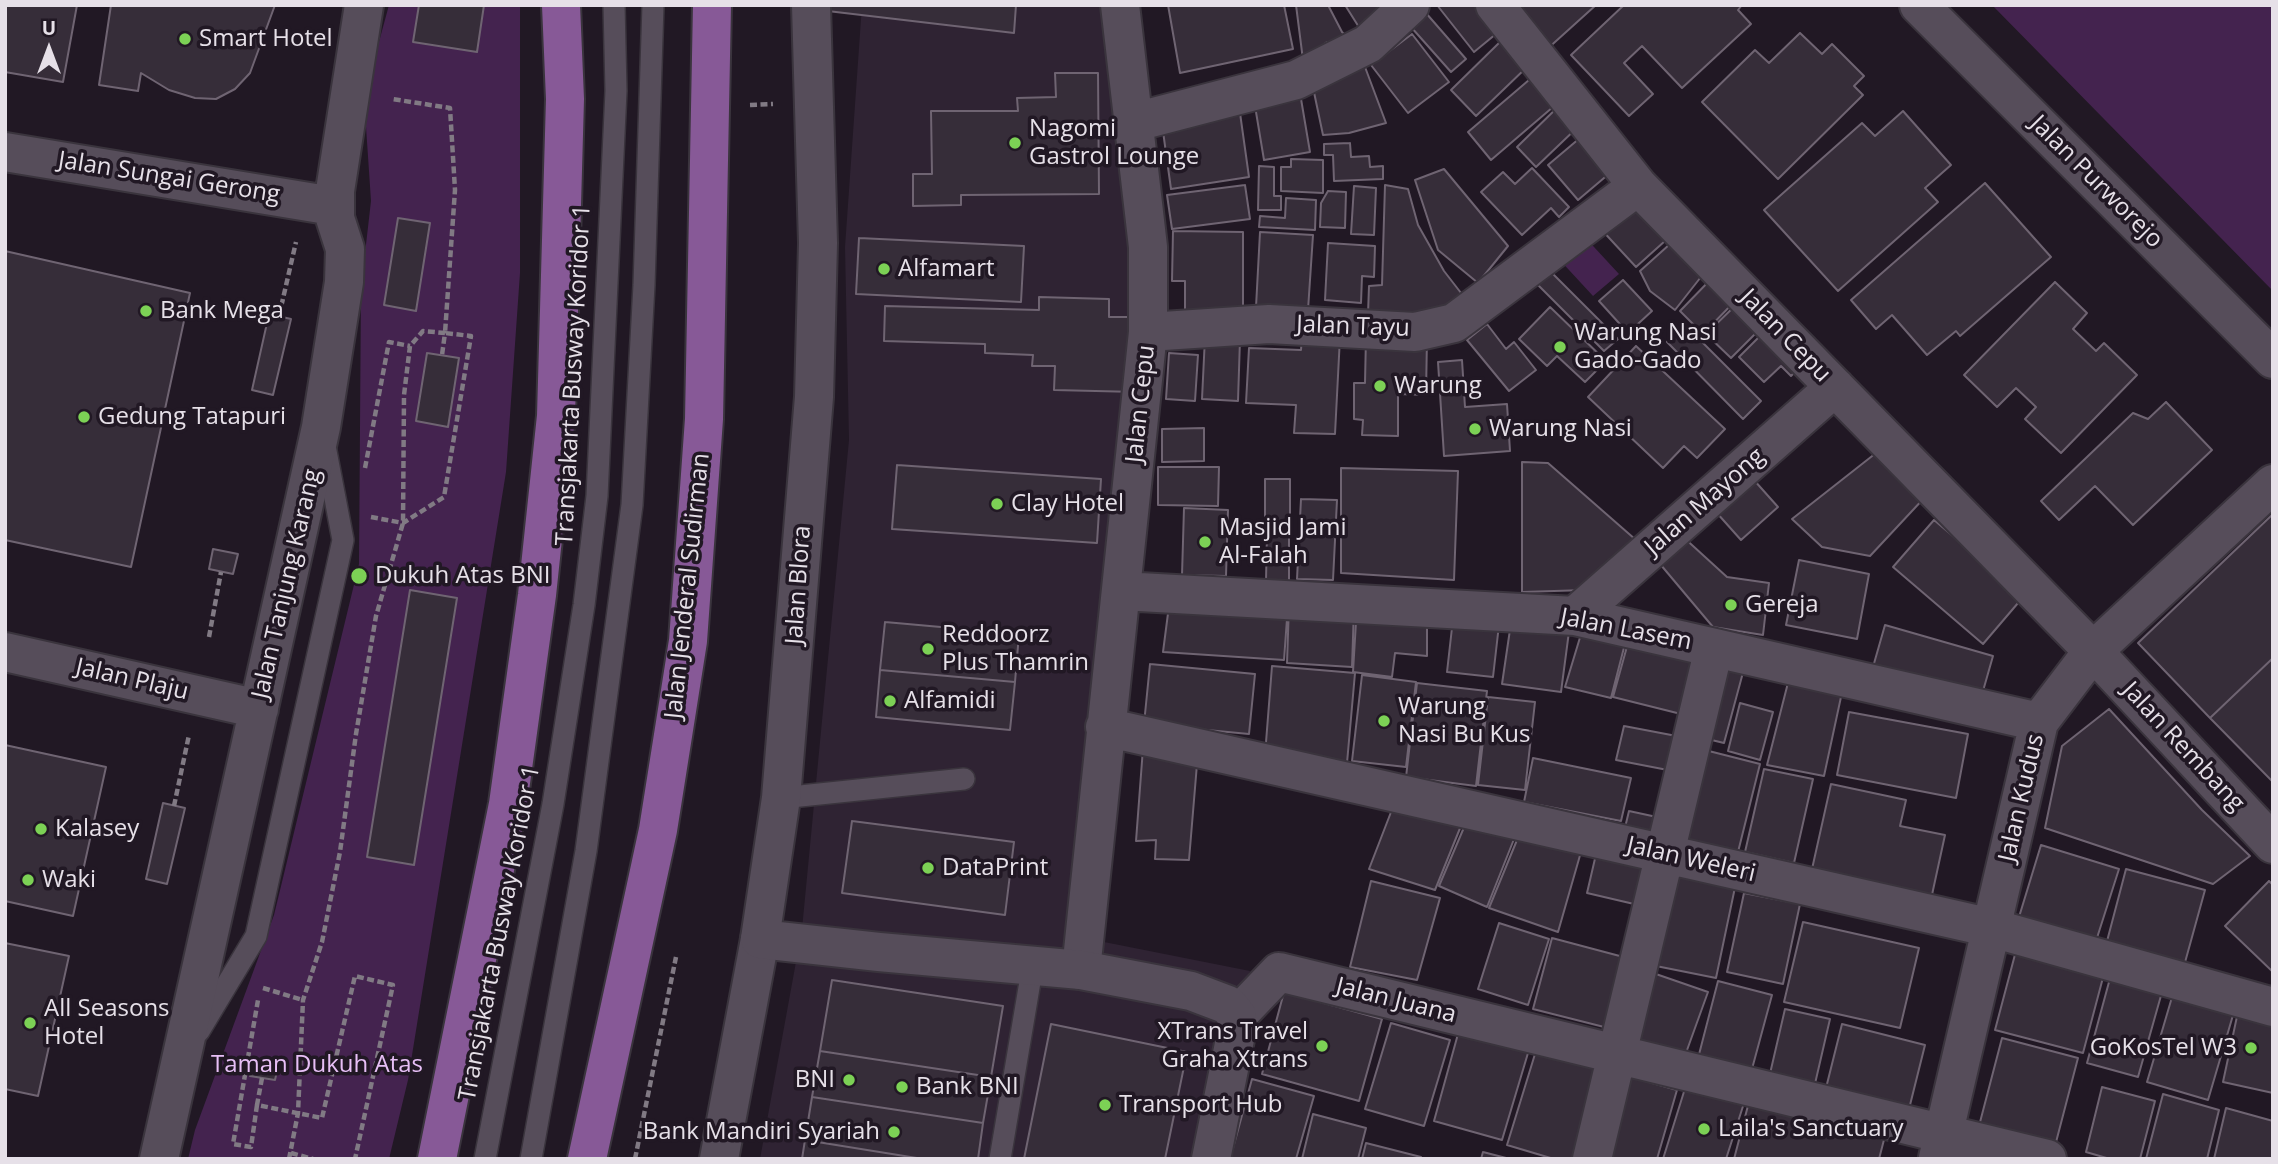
<!DOCTYPE html>
<style>
body{margin:0}
#map{position:relative;width:2278px;height:1164px;overflow:hidden;background:#211824;font-family:"Open Sans",sans-serif}
canvas{display:block}
.frame{position:absolute;inset:0;border:7px solid #e6e0e8;pointer-events:none}
.north{position:absolute;left:14px;top:14px;width:70px;height:70px;-webkit-text-stroke:5px #211824;paint-order:stroke;rotate:0deg;font-size:19px;font-weight:700;line-height:28px;text-align:center;color:#e6e0e8}
.north::after{content:'';display:block;margin:auto;width:24px;height:32px;background:#e6e0e8;clip-path:polygon(50% 0,100% 100%,50% 72%,0 100%)}
</style>
<div id="map">
<canvas width="2278" height="1164"></canvas>
<div class="frame"></div>
<div class="north">U</div>
</div>
<script>
const c = document.querySelector('canvas').getContext('2d');
c.lineJoin = 'round';
function fill(path, color) {
  c.fillStyle = color;
  c.fill(path, 'evenodd');
}
function toPath(rows) {
  const path = new Path2D();
  for (const r of rows) {
    path.moveTo(r[0], r[1]);
    for (let i = 2; i < r.length; i += 2) path.lineTo(r[i], r[i + 1]);
  }
  return path;
}
function stroke(path, color, width, dash) {
  c.strokeStyle = color;
  c.lineWidth = width;
  c.lineCap = dash ? 'butt' : 'round';
  c.setLineDash(dash || []);
  c.stroke(path);
}
function label(font, color, halo, rows, align = 'center') {
  c.font = font + ' "Open Sans",sans-serif';
  c.lineWidth = 7;
  c.setLineDash([]);
  c.textBaseline = 'middle';
  c.strokeStyle = halo;
  c.fillStyle = color;
  for (const [text, x, y, turn = 0] of rows) {
    c.save();
    c.translate(x, y);
    c.rotate((+turn || 0) * Math.PI / 180);
    c.textAlign = isNaN(turn) ? turn : align;
    if (halo) c.strokeText(text, 0, 0);
    c.fillText(text, 0, 0);
    c.restore();
  }
}
fill(toPath([
 [862,5,1126,5,1155,331,1079,937,1250,971,1237,1016,1204,1159,760,1159,802,929,849,440,845,247]
]), '#2f2333');
fill(toPath([
 [389,5,520,5,520,273,506,472,408,1080,389,1159,188,1159,195,1130,274,915,359,564,361,288,371,201,364,97],
 [1992,5,2273,5,2273,291],
 [1582,234,1619,274,1593,296,1557,257]
]), '#44234f');
const building = toPath([
 [5,5,77,5,63,82,5,72,5,5],
 [111,5,275,5,250,73,235,89,216,99,195,98,169,90,141,73,138,91,99,85,111,5],
 [419,5,484,5,477,52,413,42,419,5],
 [819,5,1016,5,1014,33,819,10,819,5],
 [1168,5,1284,5,1293,49,1180,73,1168,5],
 [1296,5,1328,5,1342,32,1354,44,1336,51,1327,42,1303,60,1296,5],
 [1345,5,1395,5,1362,32,1345,5],
 [1419,5,1466,59,1451,72,1403,18,1419,5],
 [1437,5,1484,5,1502,29,1474,52,1437,5],
 [1503,5,1596,5,1545,51,1503,5],
 [1624,5,1742,5,1738,10,1751,24,1682,88,1642,46,1624,63,1653,94,1629,116,1571,55,1624,5],
 [1800,33,1822,54,1832,44,1864,76,1854,86,1863,95,1778,179,1702,102,1755,50,1769,63,1800,33],
 [1412,34,1449,82,1408,113,1371,65,1412,34],
 [1502,40,1528,66,1476,116,1451,90,1502,40],
 [1362,59,1386,123,1349,133,1323,135,1311,78,1362,59],
 [1055,73,1098,73,1099,194,961,195,961,205,913,206,913,174,932,174,931,111,1018,111,1017,98,1056,97,1055,73],
 [1536,74,1560,101,1491,160,1468,132,1536,74],
 [1299,87,1310,152,1264,160,1253,94,1299,87],
 [1563,102,1582,123,1536,167,1517,147,1563,102],
 [1903,111,1951,165,1925,188,1938,202,1838,291,1764,210,1862,123,1875,136,1903,111],
 [1240,113,1249,177,1171,189,1162,124,1240,113],
 [1587,132,1617,167,1578,200,1548,165,1587,132],
 [1350,143,1351,157,1369,156,1370,167,1383,166,1383,179,1334,181,1333,155,1324,155,1324,144,1350,143],
 [1291,159,1323,160,1323,193,1281,191,1281,167,1291,167,1291,159],
 [1259,166,1274,167,1274,196,1281,196,1281,210,1258,210,1259,166],
 [1532,168,1569,207,1559,217,1551,208,1522,235,1481,192,1503,172,1515,184,1532,168],
 [1444,169,1508,246,1478,283,1438,250,1415,180,1444,169],
 [1985,183,2051,257,1960,336,1956,331,1927,355,1892,315,1876,329,1851,300,1985,183],
 [1245,185,1250,219,1172,229,1167,195,1245,185],
 [1385,185,1408,189,1418,225,1444,271,1468,302,1434,320,1368,314,1369,286,1382,285,1385,185],
 [1354,186,1376,188,1374,235,1351,234,1354,186],
 [1328,191,1346,192,1345,228,1320,227,1321,203,1328,191],
 [1639,191,1675,232,1636,267,1599,227,1639,191],
 [1286,198,1316,200,1315,230,1259,227,1260,216,1285,218,1286,198],
 [398,218,430,223,416,311,384,305,398,218],
 [1173,231,1243,232,1243,322,1185,322,1185,281,1172,281,1173,231],
 [1260,232,1313,235,1308,310,1256,307,1260,232],
 [1680,235,1708,268,1675,310,1650,291,1640,271,1680,235],
 [859,238,1024,246,1021,302,856,294,859,238],
 [1328,243,1375,246,1374,277,1362,276,1361,303,1325,300,1328,243],
 [5,251,190,293,131,567,5,540,5,251],
 [1551,272,1618,339,1604,351,1538,285,1551,272],
 [1713,277,1736,300,1703,334,1680,311,1713,277],
 [1623,280,1652,311,1628,333,1599,301,1623,280],
 [2055,282,2087,313,2073,329,2096,351,2104,343,2137,375,2061,453,2025,419,2036,407,2016,388,1997,407,1964,375,2055,282],
 [1039,297,1109,299,1109,317,1139,317,1137,392,1054,390,1055,366,1032,366,1033,355,985,353,985,344,884,341,885,306,1039,310,1039,297],
 [1740,301,1764,325,1731,358,1706,334,1740,301],
 [1550,307,1606,361,1585,382,1557,356,1547,366,1519,339,1550,307],
 [269,314,291,319,273,395,252,390,269,314],
 [1487,324,1506,349,1514,342,1536,370,1509,391,1467,340,1487,324],
 [1684,324,1761,401,1743,419,1667,342,1684,324],
 [1769,327,1804,363,1791,376,1781,366,1764,382,1739,357,1769,327],
 [1302,336,1340,337,1335,434,1294,433,1296,405,1246,403,1249,348,1301,350,1302,336],
 [1366,336,1427,337,1426,395,1398,394,1398,436,1362,435,1363,420,1354,419,1354,383,1365,383,1366,336],
 [1205,337,1240,339,1238,401,1202,399,1205,337],
 [1636,346,1725,429,1697,458,1684,446,1663,468,1588,397,1636,346],
 [427,353,459,358,448,427,416,421,427,353],
 [1169,353,1198,355,1195,401,1166,399,1169,353],
 [1462,360,1465,407,1507,404,1510,451,1444,456,1438,362,1462,360],
 [2166,402,2212,450,2133,525,2095,486,2059,520,2041,501,2133,413,2148,419,2166,402],
 [1204,428,1204,461,1162,462,1162,429,1204,428],
 [1876,453,1926,496,1870,556,1822,547,1792,519,1876,453],
 [1522,462,1548,463,1636,540,1586,590,1522,592,1522,462],
 [897,465,1101,479,1097,543,892,529,897,465],
 [1158,467,1219,467,1218,506,1158,505,1158,467],
 [1341,468,1458,471,1454,580,1341,573,1341,468],
 [1745,470,1778,507,1741,540,1708,503,1745,470],
 [1265,479,1290,479,1290,525,1265,525,1265,479],
 [1301,499,1337,500,1333,580,1297,579,1301,499],
 [1184,508,1228,510,1226,576,1182,575,1184,508],
 [2273,514,2273,658,2210,718,2138,643,2273,514],
 [1934,520,2024,596,1983,644,1893,567,1934,520],
 [1267,532,1289,533,1289,581,1266,581,1267,532],
 [1681,535,1727,577,1769,583,1763,635,1713,627,1655,558,1681,535],
 [213,549,238,554,233,574,209,569,213,549],
 [1799,560,1869,574,1857,639,1786,625,1799,560],
 [410,590,457,598,414,865,367,857,410,590],
 [1170,598,1288,605,1284,660,1163,652,1170,598],
 [1289,605,1354,608,1352,667,1287,663,1289,605],
 [1357,605,1427,608,1427,656,1395,653,1392,677,1353,672,1357,605],
 [1454,610,1500,616,1493,677,1447,672,1454,610],
 [1512,616,1570,624,1561,692,1502,684,1512,616],
 [1585,621,1628,632,1611,698,1565,687,1585,621],
 [885,622,1019,634,1015,682,880,670,885,622],
 [1885,625,1993,656,1981,698,1873,667,1885,625],
 [1631,632,1707,649,1689,716,1613,697,1631,632],
 [1716,657,1745,665,1724,743,1695,736,1716,657],
 [2273,658,2273,782,2210,718,2273,658],
 [1150,664,1255,674,1249,734,1144,724,1150,664],
 [1272,666,1355,673,1347,763,1265,755,1272,666],
 [880,670,1015,682,1010,730,876,717,880,670],
 [1791,671,1844,683,1824,776,1767,765,1791,671],
 [1362,675,1416,682,1406,767,1352,761,1362,675],
 [1417,683,1487,691,1476,786,1406,777,1417,683],
 [1488,697,1535,702,1525,790,1478,785,1488,697],
 [1740,703,1773,712,1760,760,1728,751,1740,703],
 [2109,709,2202,810,2250,856,2213,884,2045,828,2062,746,2109,709],
 [1849,712,1968,734,1956,798,1837,775,1849,712],
 [1624,726,1687,738,1678,772,1616,760,1624,726],
 [5,745,106,767,73,916,5,901,5,745],
 [1143,748,1198,752,1189,860,1155,859,1156,840,1136,841,1143,748],
 [1697,748,1760,764,1738,852,1675,838,1697,748],
 [1533,758,1631,778,1621,821,1524,802,1533,758],
 [1764,769,1813,779,1794,863,1745,852,1764,769],
 [1831,784,1906,800,1900,826,1945,835,1930,904,1810,878,1831,784],
 [1398,794,1467,811,1435,890,1369,869,1398,794],
 [163,803,185,808,167,884,146,879,163,803],
 [1471,811,1520,824,1487,907,1439,886,1471,811],
 [1629,811,1666,819,1660,847,1622,840,1629,811],
 [852,821,1014,842,1005,915,842,893,852,821],
 [1524,823,1585,838,1558,932,1489,908,1524,823],
 [2041,845,2119,869,2096,941,2019,917,2041,845],
 [1597,850,1644,862,1634,904,1587,893,1597,850],
 [1667,859,1738,873,1716,978,1646,964,1667,859],
 [2126,869,2205,890,2184,966,2106,945,2126,869],
 [1371,881,1440,898,1417,980,1350,967,1371,881],
 [2269,881,2273,885,2273,972,2225,926,2269,881],
 [1744,893,1800,904,1783,984,1727,972,1744,893],
 [1803,922,1919,948,1900,1028,1784,1002,1803,922],
 [1499,923,1549,939,1528,1005,1478,989,1499,923],
 [1552,938,1631,959,1612,1029,1533,1009,1552,938],
 [5,943,69,956,38,1096,5,1089,5,943],
 [2017,947,2105,970,2083,1053,1995,1030,2017,947],
 [2112,971,2164,985,2138,1077,2087,1063,2112,971],
 [1653,973,1708,992,1682,1064,1628,1045,1653,973],
 [832,980,1003,1006,991,1077,820,1051,832,980],
 [1718,981,1772,995,1749,1080,1696,1066,1718,981],
 [2175,987,2236,1005,2208,1100,2147,1082,2175,987],
 [1284,992,1382,1019,1359,1101,1262,1074,1284,992],
 [2239,1007,2273,1015,2273,1093,2223,1082,2239,1007],
 [1785,1009,1830,1019,1814,1088,1769,1078,1785,1009],
 [1391,1023,1450,1040,1424,1126,1365,1109,1391,1023],
 [1461,1023,1531,1043,1502,1140,1434,1121,1461,1023],
 [1051,1024,1187,1052,1165,1159,1024,1159,1051,1024],
 [1842,1024,1925,1045,1908,1113,1825,1092,1842,1024],
 [2002,1038,2078,1058,2055,1146,1979,1126,2002,1038],
 [1539,1041,1607,1062,1577,1159,1554,1159,1507,1145,1539,1041],
 [820,1051,991,1077,983,1123,812,1097,820,1051],
 [252,1058,279,1062,275,1080,250,1076,252,1058],
 [1624,1075,1677,1090,1657,1159,1600,1159,1624,1075],
 [1252,1079,1314,1096,1296,1159,1230,1159,1252,1079],
 [1687,1082,1745,1100,1726,1159,1663,1159,1687,1082],
 [2102,1087,2155,1101,2140,1159,2110,1159,2086,1152,2102,1087],
 [2163,1094,2219,1110,2207,1159,2146,1159,2163,1094],
 [812,1097,983,1123,978,1159,923,1159,805,1140,812,1097],
 [1750,1098,1886,1132,1879,1159,1734,1159,1750,1098],
 [2226,1108,2273,1121,2273,1159,2214,1159,2226,1108],
 [1313,1114,1366,1128,1358,1159,1302,1159,1313,1114],
 [805,1140,923,1159,802,1159,805,1140],
 [1366,1143,1421,1157,1421,1159,1362,1159,1366,1143],
 [1483,1152,1510,1159,1481,1159,1483,1152]
]);
fill(building, '#362d39');
stroke(building, '#6f6472', 2);
const lane = toPath([
 [781,798,964,779],
 [199,1031,256,936,343,540,325,446],
 [485,1159,553,804,584,605,597,496,616,91,614,5],
 [531,1159,586,851,632,505,644,285,653,5],
 [1000,1159,1033,964]
]);
const street = toPath([
 [1495,5,1638,186,2093,651,2273,844],
 [1135,122,1296,80,1368,44,1410,5],
 [5,152,333,206],
 [1148,332,1269,324,1415,332,1454,323,1638,186],
 [1121,591,1575,616,2039,722],
 [1575,616,1835,387],
 [5,652,259,709],
 [1105,727,1992,928,2273,1007],
 [1081,970,1148,332,1148,247,1120,5],
 [1237,1016,1279,972,2047,1159],
 [1938,1158,2039,722,2093,651,2273,484],
 [159,1159,321,427,344,282,345,249,335,218,335,191,364,5],
 [719,1159,760,939],
 [1592,1159,1714,648]
]);
const secondary = toPath([
 [811,5,818,243,814,397,781,798,760,939,879,952,1081,970,1191,991,1228,1005,1237,1016,1236,1034,1211,1159],
 [1919,5,2273,359]
]);
const primary = toPath([
 [437,1159,508,804,537,595,556,416,565,99,561,5],
 [587,1159,658,830,688,641,704,419,712,5]
]);
stroke(lane, '#3a343d', 24);
stroke(street, '#3a343d', 42);
stroke(secondary, '#3a343d', 42);
stroke(primary, '#3a343d', 42);
stroke(toPath([
 [750,105,773,104],
 [279,316,296,242],
 [365,468,389,342,410,346],
 [371,517,403,523,444,497,471,336,445,333,455,190,450,108,392,99],
 [209,637,221,572],
 [174,806,189,735],
 [263,988,303,1000],
 [262,1078,257,1105,322,1118,355,976,393,985,355,1159],
 [257,1105,251,1147,233,1144,258,1000],
 [291,1153,313,1159],
 [289,1159,298,1113,303,1000,322,942,340,852,356,734,376,616,403,523,404,395,410,346,423,331,445,333,442,355],
 [635,1159,676,957]
]), '#817a84', 4.5, [7, 3.5]);
stroke(lane, '#564d5a', 21);
stroke(street, '#564d5a', 38);
stroke(secondary, '#564d5a', 38);
stroke(primary, '#875997', 38);
for (const [x, y, r, color] of [
 [185,39,7,"#7cd155"],
 [1015,143,7,"#7cd155"],
 [884,269,7,"#7cd155"],
 [146,311,7,"#7cd155"],
 [1560,347,7,"#7cd155"],
 [1380,386,7,"#7cd155"],
 [84,417,7,"#7cd155"],
 [1475,429,7,"#7cd155"],
 [997,504,7,"#7cd155"],
 [1205,542,7,"#7cd155"],
 [359,576,9,"#7cd155"],
 [1731,605,7,"#7cd155"],
 [928,649,7,"#7cd155"],
 [890,701,7,"#7cd155"],
 [1384,721,7,"#7cd155"],
 [41,829,7,"#7cd155"],
 [928,868,7,"#7cd155"],
 [28,880,7,"#7cd155"],
 [30,1023,7,"#7cd155"],
 [1322,1046,7,"#7cd155"],
 [2251,1048,7,"#7cd155"],
 [849,1080,7,"#7cd155"],
 [902,1087,7,"#7cd155"],
 [1105,1105,7,"#7cd155"],
 [1704,1129,7,"#7cd155"],
 [894,1132,7,"#7cd155"]
]) {
  const dot = new Path2D();
  dot.arc(x, y, r, 0, 2 * Math.PI);
  c.fillStyle = color;
  c.fill(dot);
  stroke(dot, '#211824', 2.5);
}
label('24px', '#e6e0e8', '#211824', [
 ["Smart Hotel",199,39],
 ["Nagomi",1029,129],
 ["Gastrol Lounge",1029,157],
 ["Alfamart",898,269],
 ["Bank Mega",160,311],
 ["Warung Nasi",1574,333],
 ["Gado-Gado",1574,361],
 ["Warung",1394,386],
 ["Gedung Tatapuri",98,417],
 ["Warung Nasi",1489,429],
 ["Clay Hotel",1011,504],
 ["Masjid Jami",1219,528],
 ["Al-Falah",1219,556],
 ["Dukuh Atas BNI",375,576],
 ["Gereja",1745,605],
 ["Reddoorz",942,635],
 ["Plus Thamrin",942,663],
 ["Alfamidi",904,701],
 ["Warung",1398,707],
 ["Nasi Bu Kus",1398,735],
 ["Kalasey",55,829],
 ["DataPrint",942,868],
 ["Waki",42,880],
 ["All Seasons",44,1009],
 ["Hotel",44,1037],
 ["XTrans Travel",1308,1032,"right"],
 ["Graha Xtrans",1308,1060,"right"],
 ["GoKosTel W3",2237,1048,"right"],
 ["BNI",835,1080,"right"],
 ["Bank BNI",916,1087],
 ["Transport Hub",1119,1105],
 ["Laila's Sanctuary",1718,1129],
 ["Bank Mandiri Syariah",880,1132,"right"]
], 'left');
label('24px', '#e6e0e8', '#211824', [
 ["Jalan Sungai Gerong",169,178,9],
 ["Jalan Purworejo",2096,182,45],
 ["Jalan Tayu",1353,327,2],
 ["Jalan Cepu",1785,336,46],
 ["Transjakarta Busway Koridor 1",574,375,-87],
 ["Jalan Cepu",1141,404,-84],
 ["Jalan Mayong",1705,502,-41],
 ["Jalan Tanjung Karang",287,584,-77],
 ["Jalan Blora",799,585,-86],
 ["Jalan Jenderal Sudirman",688,586,-84],
 ["Jalan Lasem",1626,630,11],
 ["Jalan Plaju",132,680,13],
 ["Jalan Rembang",2183,747,47],
 ["Jalan Kudus",2022,798,-77],
 ["Jalan Weleri",1691,860,13],
 ["Transjakarta Busway Koridor 1",500,933,-79],
 ["Jalan Juana",1396,1001,14]
]);
label('24px', '#e7bff6', '#211824', [
 ["Taman Dukuh Atas",317,1065]
]);
</script>
